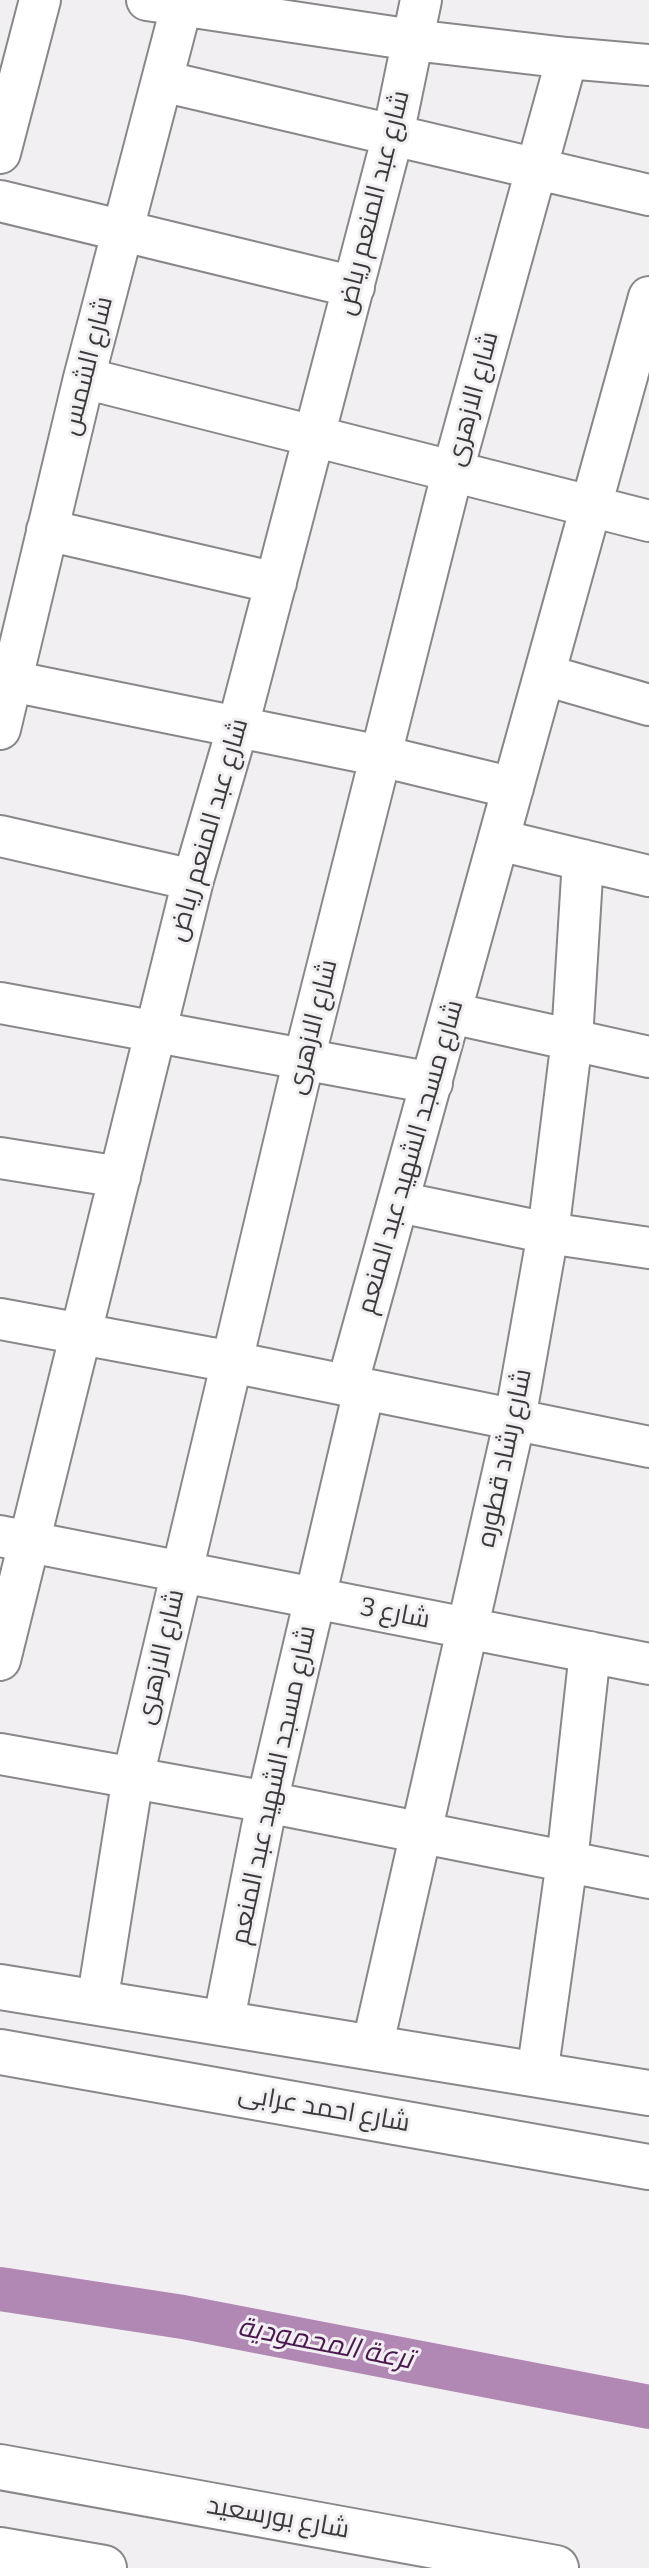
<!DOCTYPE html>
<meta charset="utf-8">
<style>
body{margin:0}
canvas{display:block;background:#f1eff1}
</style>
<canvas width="649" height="2568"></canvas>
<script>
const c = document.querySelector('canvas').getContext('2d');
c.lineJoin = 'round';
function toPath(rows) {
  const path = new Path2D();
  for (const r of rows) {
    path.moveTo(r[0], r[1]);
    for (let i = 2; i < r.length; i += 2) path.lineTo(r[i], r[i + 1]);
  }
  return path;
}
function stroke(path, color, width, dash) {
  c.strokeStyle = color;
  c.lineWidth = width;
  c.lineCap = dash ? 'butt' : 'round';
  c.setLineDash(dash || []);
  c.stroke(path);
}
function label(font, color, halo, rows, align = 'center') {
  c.font = font + ' Bitter,Cairo,serif';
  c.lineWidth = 6;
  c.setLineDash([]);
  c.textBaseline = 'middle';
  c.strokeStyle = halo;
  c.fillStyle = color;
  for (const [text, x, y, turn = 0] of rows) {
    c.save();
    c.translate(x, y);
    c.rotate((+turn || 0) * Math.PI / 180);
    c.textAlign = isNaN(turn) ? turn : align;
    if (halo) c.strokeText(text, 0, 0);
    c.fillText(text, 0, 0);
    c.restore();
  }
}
stroke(toPath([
 [0,2289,183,2317,649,2407]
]), '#b188b4', 44);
const street = toPath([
 [147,0,413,40,567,58,649,65],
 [162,81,649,195],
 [0,153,40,0],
 [0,201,354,287],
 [84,378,649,521],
 [47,530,276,583],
 [545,675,649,705],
 [11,681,381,756,513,788],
 [0,729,84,378,183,0],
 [0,836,193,880],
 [499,840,649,876],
 [0,1003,432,1083],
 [451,1013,649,1057],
 [0,1158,120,1177],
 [399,1202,548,1233,649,1248],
 [0,1319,232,1362,649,1447],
 [0,1536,649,1664],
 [0,1660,193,880,238,726,393,135,421,0],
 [0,1754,267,1802,649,1878],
 [97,2003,133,1777,304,1059,453,470,567,58],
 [223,2024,267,1802,360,1407,359,1393,351,1377,351,1371,649,297],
 [372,2048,515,1419,548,1233,572,1039,583,860],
 [537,2075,567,1861,590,1652]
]);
const secondary = toPath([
 [0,1987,649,2093],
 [0,2052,649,2167],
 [0,2467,556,2568],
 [0,2550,104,2568]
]);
stroke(street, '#89878a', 44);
stroke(secondary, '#89878a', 48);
stroke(street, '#fff', 40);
stroke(secondary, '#fff', 44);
label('26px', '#3b3a3b', '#f1eff1', [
 ["شارع عبد المنعم رياض",374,203,-76],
 ["شارع الشمس",88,366,-76],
 ["شارع الازهرى",473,399,-75],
 ["شارع عبد المنعم رياض",209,830,-74],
 ["شارع الازهرى",313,1027,-76],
 ["شارع مسجد الشهيد عبد المنعم",411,1157,-74],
 ["شارع رشاد قطوره",505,1458,-78],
 ["شارع 3",395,1614,11],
 ["شارع الازهرى",161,1657,-77],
 ["شارع مسجد الشهيد عبد المنعم",274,1785,-78],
 ["شارع احمد عرابى",324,2109,10],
 ["شارع بورسعيد",278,2518,10]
]);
label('italic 28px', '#4b1850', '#f1eff1', [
 ["ترعة المحمودية",325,2344,11]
]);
</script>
